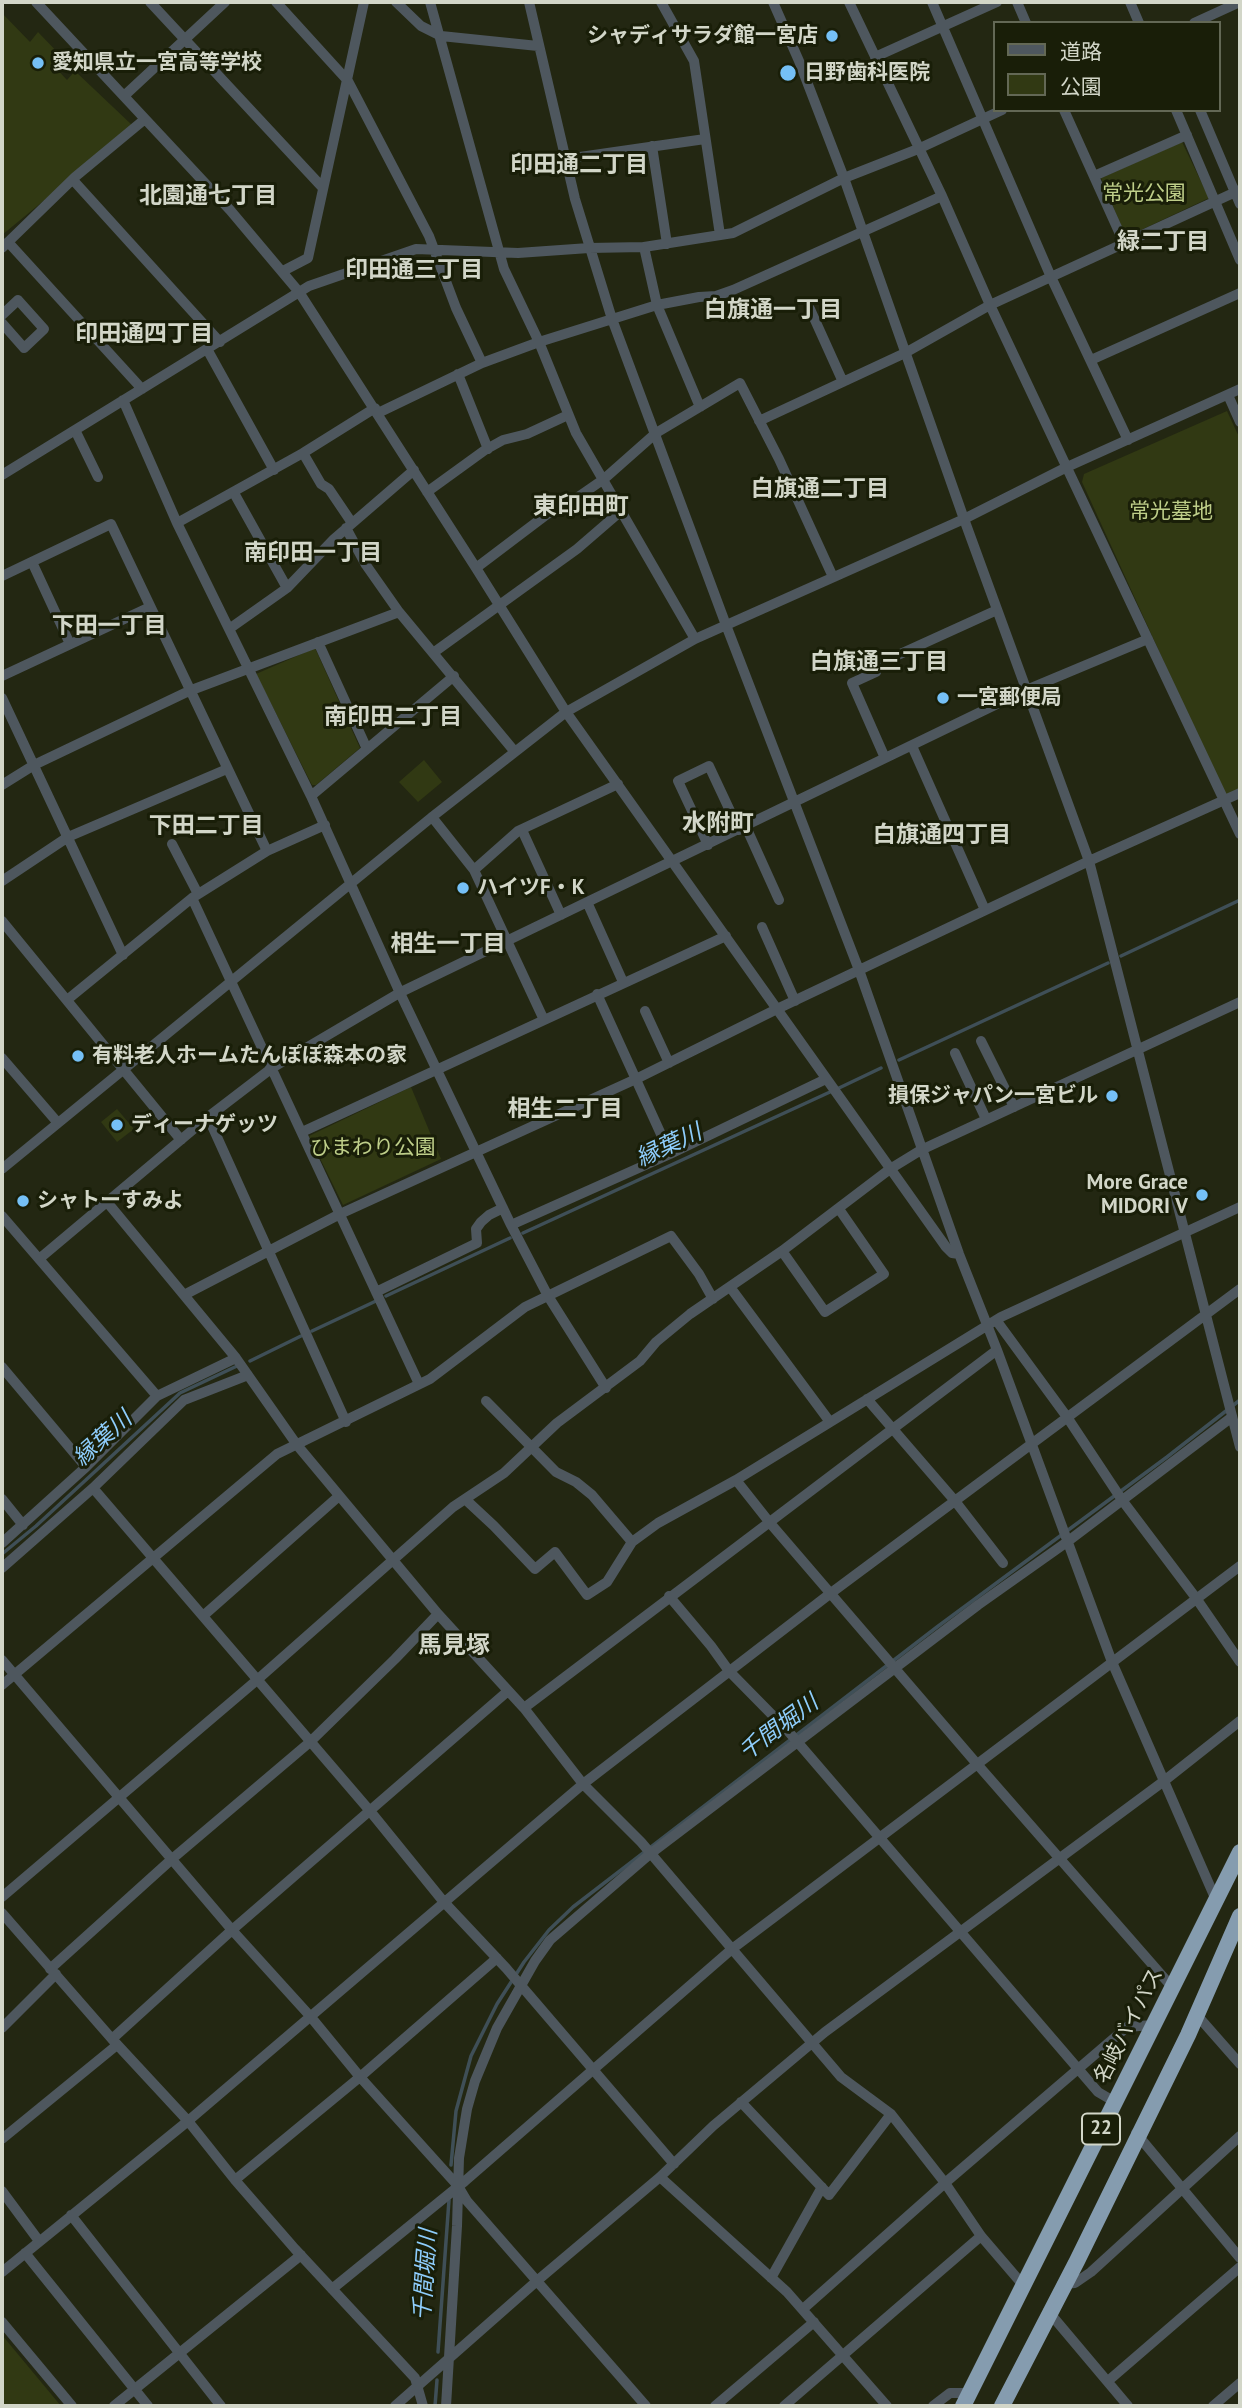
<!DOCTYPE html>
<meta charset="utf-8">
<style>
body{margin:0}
#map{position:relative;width:1242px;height:2408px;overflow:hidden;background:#232712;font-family:"PT Sans","Noto Sans JP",sans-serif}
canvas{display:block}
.frame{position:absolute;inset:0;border:4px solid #d2d6c8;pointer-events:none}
.legend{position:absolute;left:993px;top:21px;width:228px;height:91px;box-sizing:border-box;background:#191e08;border:2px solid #636855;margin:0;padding:9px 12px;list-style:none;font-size:21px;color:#d2d6c8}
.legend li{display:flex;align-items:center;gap:14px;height:35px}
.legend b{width:35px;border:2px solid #636855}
</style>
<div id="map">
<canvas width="1242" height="2408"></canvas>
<div class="frame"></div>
<ul class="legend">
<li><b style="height:9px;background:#4e575e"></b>道路</li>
<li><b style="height:19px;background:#313913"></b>公園</li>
</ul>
</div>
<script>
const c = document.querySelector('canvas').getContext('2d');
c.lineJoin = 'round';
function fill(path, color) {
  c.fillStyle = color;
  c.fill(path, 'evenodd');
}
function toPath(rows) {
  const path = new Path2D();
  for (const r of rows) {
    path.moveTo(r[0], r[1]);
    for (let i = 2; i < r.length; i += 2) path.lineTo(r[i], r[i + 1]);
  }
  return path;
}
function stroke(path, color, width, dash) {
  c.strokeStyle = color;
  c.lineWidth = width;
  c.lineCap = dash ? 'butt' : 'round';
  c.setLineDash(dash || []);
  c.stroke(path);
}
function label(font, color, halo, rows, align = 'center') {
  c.font = font + ' "PT Sans","Noto Sans JP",sans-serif';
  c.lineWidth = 6;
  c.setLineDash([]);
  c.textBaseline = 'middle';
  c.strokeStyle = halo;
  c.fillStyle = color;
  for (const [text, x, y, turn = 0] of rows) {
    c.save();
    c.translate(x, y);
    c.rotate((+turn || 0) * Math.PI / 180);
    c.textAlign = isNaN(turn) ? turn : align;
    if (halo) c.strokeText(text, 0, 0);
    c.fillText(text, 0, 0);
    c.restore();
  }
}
fill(toPath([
 [2,13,30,42,38,32,64,59,53,65,67,80,75,71,132,125,132,128,2,235],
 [1182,142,1209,198,1126,237,1101,178],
 [1227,411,1240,439,1240,791,1226,798,1082,482,1084,474],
 [315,648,360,748,316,785,312,785,256,674],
 [424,760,442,782,418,802,399,782],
 [411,1087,441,1159,343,1205,309,1136],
 [117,1109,134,1129,117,1142,101,1122],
 [2,2335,61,2406,2,2406]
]), '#313913');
stroke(toPath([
 [1121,956,1240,900],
 [899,1060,1108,963],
 [839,1088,881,1068],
 [523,1233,830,1092],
 [386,1296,510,1238],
 [312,1331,376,1301],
 [250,1361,301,1336],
 [2,1554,36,1526,180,1393,237,1366],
 [451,2165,456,2111,471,2056,497,2004,524,1962,549,1930,573,1907,937,1627,1167,1457,1240,1400],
 [438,2352,449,2200],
 [435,2406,437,2380]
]), '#3f4f57', 3.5);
stroke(toPath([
 [36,2,230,210,299,292,476,568,566,712,946,1247,952,1253,959,1254],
 [150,2,323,188],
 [276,2,348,81,429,236,456,308,482,363],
 [396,2,421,26,441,36,538,46],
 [430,2,504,269,539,342,576,433,695,639],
 [529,2,575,199,612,319,726,625,859,970,959,1254,997,1350,1112,1662,1216,1900],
 [661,2,694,61,720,235],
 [773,2,799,61,844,178,964,519,1089,861,1240,1447],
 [849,2,942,196,990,305,1240,834],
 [932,2,1051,277,1128,440],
 [1017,2,1026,23],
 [1130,2,1139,23],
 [1194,23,1240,2],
 [875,57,997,2],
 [124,96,225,2],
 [1064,110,1124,243],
 [1176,110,1240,260],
 [1200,110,1240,204],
 [652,146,667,244],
 [566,159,705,139],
 [1094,176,1187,135],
 [73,180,220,342],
 [8,242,142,389],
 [644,247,657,305,700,407],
 [2,248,75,177,145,119],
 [283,271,308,258,364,2],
 [810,309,843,382],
 [2,315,18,300,44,329,24,348,2,323],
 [207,349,274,470],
 [1091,360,1240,293],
 [458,374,488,449],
 [1228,395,1240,422],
 [123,400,177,523,311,796,400,993,511,1225,670,1154,826,1079],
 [378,413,482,363,539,342,657,305,699,297,716,296,733,290,942,196],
 [759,421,905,353,990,305,1240,190],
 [75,430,98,477],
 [303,453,321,484,329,489,352,523],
 [2,475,309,286,416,249,518,253,589,248,644,247,733,233,844,178,918,149,1002,110],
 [427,492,485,450,503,440,527,434,568,415],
 [234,493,287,588],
 [177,523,303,453,375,408],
 [346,528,366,565,399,612,515,752],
 [32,562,70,644],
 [476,568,546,515,578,497,604,479,656,433,740,383,779,459,833,577],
 [2,576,111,524,267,851],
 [229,629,287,588,334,539,414,470],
 [318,642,367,749],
 [433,653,577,549,621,511],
 [2,676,150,607],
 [2,698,123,955],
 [912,746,985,910],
 [885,758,852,683,876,672,876,665,997,610],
 [2,785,34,765,189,691,399,612],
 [311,796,454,676],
 [432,817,474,870,544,1020],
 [746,827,779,900],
 [522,830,561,915],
 [172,844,198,894],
 [708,845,678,781,709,766,739,830],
 [474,870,518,831,618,784],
 [2,881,68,837,227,769],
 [192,898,419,1384],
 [587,902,623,982],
 [2,921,181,1140],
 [762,927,795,1001],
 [597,994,670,1154],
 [67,1000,192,898,267,851,325,825],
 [645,1011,669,1063],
 [981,1041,1014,1107],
 [955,1053,986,1119],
 [2,1058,58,1123],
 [208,1117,346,1422],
 [302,1132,726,936],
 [2,1169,432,817,566,712,695,639,964,519,1067,467,1240,389],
 [107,1202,236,1358,297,1445,438,1614,524,1708,583,1784,641,1842,841,2077,891,2114],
 [2,1216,157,1396],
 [511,1225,548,1296,606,1388],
 [782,1251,825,1312,884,1274,839,1209],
 [39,1259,208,1117,272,1068,401,992,1026,690,1148,639],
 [730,1287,830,1422],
 [376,1292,477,1243,476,1229,481,1222,489,1215,503,1208],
 [184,1295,340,1214,636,1079,777,1009,1089,861,1240,793],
 [996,1320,1067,1417,1122,1500,1196,1598,1240,1662],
 [2,1367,86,1467],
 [867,1399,955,1501,1003,1563],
 [486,1401,556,1472,576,1482,592,1495,632,1542],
 [93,1488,370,1811,443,1901,506,1968,674,2164],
 [2,1499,23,1525],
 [465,1499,494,1526,535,1569,555,1552,587,1595,607,1582,632,1542,658,1523,736,1480],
 [2,1543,86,1467,157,1396,236,1358],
 [2,1568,93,1488,184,1400,248,1375],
 [669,1596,711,1646,729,1671,788,1731,1098,2092,1115,2102],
 [203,1616,339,1496],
 [2,1660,232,1930,310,2016,360,2077,458,2186,467,2201,646,2406],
 [2,1685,277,1454,430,1379,525,1307,671,1236,699,1274,713,1299],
 [524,1708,997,1350],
 [2,1897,257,1680,453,1507,504,1473,557,1423,640,1361,656,1342,690,1314,782,1251,890,1169,921,1150,1240,1002],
 [2,1913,112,2039,188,2121,235,2180,295,2249,415,2378,423,2406],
 [50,1969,172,1859,310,1742,395,1659,438,1614],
 [1172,1987,977,1764,770,1523,736,1480,1001,1317,1240,1207],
 [1196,2014,1240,2064],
 [2,2028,56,1974],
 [112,2039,232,1930,508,1691],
 [741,2102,829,2195,891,2114,945,2183,981,2236,1023,2285],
 [1136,2133,1240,2258],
 [2,2139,117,2045],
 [660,2177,787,2292,887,2406],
 [235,2180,360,2077,497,1958],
 [2,2191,39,2241],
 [71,2215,221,2406],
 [25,2253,148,2406],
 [2,2272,188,2121,583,1784,831,1593,1240,1289],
 [771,2278,822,2187],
 [1062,2284,1075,2283,1091,2272,1240,2136],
 [332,2289,465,2181,732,1949,1240,1566],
 [803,2309,945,2183,1127,2027,1152,2025],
 [1048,2311,1128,2406],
 [2,2322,72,2406],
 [1108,2381,1240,2267],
 [114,2406,301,2255],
 [395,2406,538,2280,660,2177,713,2126,825,2032,1164,1781,1240,1721],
 [446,2406,457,2226,459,2158,467,2109,475,2081,497,2028,535,1961,550,1940,650,1854,978,1605,1067,1542,1232,1417],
 [715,2406,814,2322],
 [784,2406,981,2236],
 [933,2406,950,2393,969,2393],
 [1213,2406,1240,2383]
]), '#4e575e', 10);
stroke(toPath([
 [963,2406,1240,1852],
 [1002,2406,1077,2261,1188,2035,1240,1916]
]), '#859caf', 16);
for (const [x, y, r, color] of [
 [832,36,7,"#75c0f6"],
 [38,63,7,"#75c0f6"],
 [788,73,9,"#75c0f6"],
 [943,698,7,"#75c0f6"],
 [463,888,7,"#75c0f6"],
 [78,1056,7,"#75c0f6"],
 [1112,1096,7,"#75c0f6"],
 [117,1125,7,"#75c0f6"],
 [1202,1195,7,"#75c0f6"],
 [23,1201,7,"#75c0f6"]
]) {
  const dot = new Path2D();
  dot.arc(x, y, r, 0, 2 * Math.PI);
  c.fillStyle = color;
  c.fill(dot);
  stroke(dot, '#191e08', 2.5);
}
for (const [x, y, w] of [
 [1101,2129,38]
]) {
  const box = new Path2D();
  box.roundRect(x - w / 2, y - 15.5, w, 31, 5);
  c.fillStyle = '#191e08';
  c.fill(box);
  stroke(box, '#d2d6c8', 2);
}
label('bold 19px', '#d2d6c8', null, [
 ["22",1101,2129]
]);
label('bold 21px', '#d2d6c8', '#191e08', [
 ["シャディサラダ館一宮店",818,36,"right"],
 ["愛知県立一宮高等学校",52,63],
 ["日野歯科医院",804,73],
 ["一宮郵便局",957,698],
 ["ハイツF・K",477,888],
 ["有料老人ホームたんぽぽ森本の家",92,1056],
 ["損保ジャパン一宮ビル",1098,1096,"right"],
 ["ディーナゲッツ",131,1125],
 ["More Grace",1188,1183,"right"],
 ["MIDORI V",1188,1207,"right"],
 ["シャトーすみよ",37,1201]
], 'left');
label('21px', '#bece89', '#191e08', [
 ["常光公園",1144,194],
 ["常光墓地",1171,512],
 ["ひまわり公園",373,1148]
]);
label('21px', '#d2d6c8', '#191e08', [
 ["名岐バイパス",1129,2026,-63]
]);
label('bold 23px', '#d2d6c8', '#191e08', [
 ["印田通二丁目",579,165],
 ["北園通七丁目",208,196],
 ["緑二丁目",1163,242],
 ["印田通三丁目",414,270],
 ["白旗通一丁目",773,310],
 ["印田通四丁目",144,334],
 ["白旗通二丁目",820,489],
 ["南印田一丁目",313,553],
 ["下田一丁目",109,626],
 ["白旗通三丁目",879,662],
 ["南印田二丁目",393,717],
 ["下田二丁目",206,826],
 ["白旗通四丁目",942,835],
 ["相生一丁目",448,944],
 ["相生二丁目",565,1109]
]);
label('italic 23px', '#8ecdfc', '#191e08', [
 ["縁葉川",669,1146,-25],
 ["縁葉川",103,1439,-42],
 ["千間堀川",779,1728,-37],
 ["千間堀川",426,2275,-86]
]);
label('bold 24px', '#d2d6c8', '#191e08', [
 ["東印田町",581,507],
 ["水附町",718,824],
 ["馬見塚",454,1646]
]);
</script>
